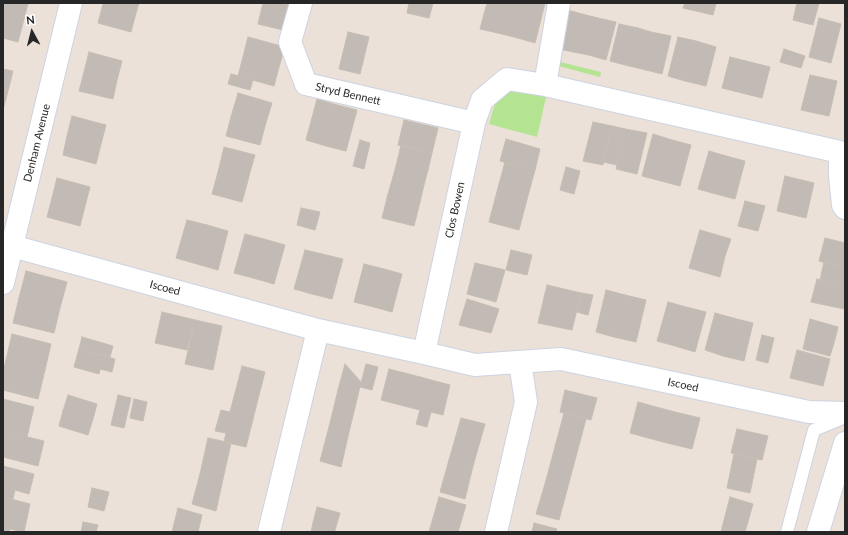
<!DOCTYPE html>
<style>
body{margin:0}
#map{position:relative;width:848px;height:535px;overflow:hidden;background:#ebe1d8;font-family:Lato,sans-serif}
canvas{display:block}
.frame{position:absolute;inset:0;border:4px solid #272727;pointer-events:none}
.north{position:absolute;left:12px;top:12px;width:40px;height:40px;-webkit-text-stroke:3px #fff;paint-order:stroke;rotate:353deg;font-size:11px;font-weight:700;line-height:16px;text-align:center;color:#272727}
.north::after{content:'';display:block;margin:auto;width:14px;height:18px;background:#272727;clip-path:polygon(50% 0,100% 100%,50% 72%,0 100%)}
</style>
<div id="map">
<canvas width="848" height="535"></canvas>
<div class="frame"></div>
<div class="north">N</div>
</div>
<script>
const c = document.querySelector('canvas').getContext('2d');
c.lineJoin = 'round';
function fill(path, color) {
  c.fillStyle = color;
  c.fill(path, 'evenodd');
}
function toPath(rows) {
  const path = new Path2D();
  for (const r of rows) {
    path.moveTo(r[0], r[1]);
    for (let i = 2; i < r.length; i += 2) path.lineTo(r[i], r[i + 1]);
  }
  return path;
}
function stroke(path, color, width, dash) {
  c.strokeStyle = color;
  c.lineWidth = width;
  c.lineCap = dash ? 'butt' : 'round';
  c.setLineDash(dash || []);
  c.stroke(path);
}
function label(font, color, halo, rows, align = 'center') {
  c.font = font + ' Lato,sans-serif';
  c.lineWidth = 4;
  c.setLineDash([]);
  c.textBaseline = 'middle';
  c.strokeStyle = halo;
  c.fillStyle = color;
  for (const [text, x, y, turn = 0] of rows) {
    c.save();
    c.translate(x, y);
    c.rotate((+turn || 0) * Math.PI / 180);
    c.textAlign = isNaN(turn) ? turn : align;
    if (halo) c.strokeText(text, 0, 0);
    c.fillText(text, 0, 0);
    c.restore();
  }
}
fill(toPath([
 [552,60,601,72,600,77,551,64],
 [511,87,547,93,537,137,489,124,493,110,498,96]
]), '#b4e492');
const building = toPath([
 [3,3,28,3,23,23,3,18,3,3],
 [103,3,139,3,136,13,103,4,103,3],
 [263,3,293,11,287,31,258,24,263,3],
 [264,3,295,3,293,11,264,3],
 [409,3,433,3,429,18,407,13,409,3],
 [487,3,510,3,502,34,480,29,487,3],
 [510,3,528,3,518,38,502,34,510,3],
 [528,3,545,3,535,43,518,38,528,3],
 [685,3,716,3,713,15,683,8,685,3],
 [797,3,819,3,813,25,793,20,797,3],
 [103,4,136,13,131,32,98,23,103,4],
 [564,9,582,14,573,52,555,48,564,9],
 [582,14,598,18,589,55,573,52,582,14],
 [3,18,23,23,18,42,3,38,3,18],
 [598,18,616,22,606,60,589,55,598,18],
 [819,18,841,24,831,63,809,57,819,18],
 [619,24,638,28,629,66,610,61,619,24],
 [638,28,651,32,642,69,629,66,638,28],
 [348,32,369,37,360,74,339,69,348,32],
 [651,32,671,36,662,74,642,69,651,32],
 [248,37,285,47,279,67,243,57,248,37],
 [678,37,696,41,685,81,668,76,678,37],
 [696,41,716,47,706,86,685,81,696,41],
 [784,49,805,56,801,68,780,62,784,49],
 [89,52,122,61,117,80,84,72,89,52],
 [243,57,279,67,274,86,238,76,243,57],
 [730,57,770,67,762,98,722,88,730,57],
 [3,69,13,71,8,91,3,90,3,69],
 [84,72,117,80,113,99,79,91,84,72],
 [231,74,253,80,250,90,228,84,231,74],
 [810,75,837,81,829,116,801,110,810,75],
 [3,90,8,91,3,110,3,90],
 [238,93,272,103,265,126,231,117,238,93],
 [317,99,337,105,326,146,306,140,317,99],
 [337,105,357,110,346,151,326,146,337,105],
 [72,116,106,125,101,144,67,136,72,116],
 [231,117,265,126,260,145,226,136,231,117],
 [404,120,438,128,432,153,398,145,404,120],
 [593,122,612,126,603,165,583,161,593,122],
 [612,126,625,129,617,165,603,162,612,126],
 [625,129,647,133,637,174,616,169,625,129],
 [653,134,672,140,661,181,642,176,653,134],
 [67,136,101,144,96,164,63,155,67,136],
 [506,139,540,149,535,170,500,161,506,139],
 [360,140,370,143,364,169,353,166,360,140],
 [672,140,691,145,680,186,661,181,672,140],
 [401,145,432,153,428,170,397,162,401,145],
 [224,147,255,155,250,172,220,164,224,147],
 [709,151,726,156,716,194,698,189,709,151],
 [726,156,745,161,735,199,716,194,726,156],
 [397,162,428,170,424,185,393,177,397,162],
 [505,162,535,170,529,192,499,184,505,162],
 [220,164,250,172,247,184,217,176,220,164],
 [566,167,580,171,574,194,560,190,566,167],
 [217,176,247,184,242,202,212,194,217,176],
 [785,176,814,183,806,218,777,211,785,176],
 [393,177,424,185,420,202,388,194,393,177],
 [57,178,90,187,85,206,52,198,57,178],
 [499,184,529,192,525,207,495,199,499,184],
 [388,194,420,202,414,226,382,218,388,194],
 [52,198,85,206,80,226,47,217,52,198],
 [495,199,525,207,519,230,489,222,495,199],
 [745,201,765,206,758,231,738,226,745,201],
 [301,208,320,212,315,230,297,225,301,208],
 [187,220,207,225,197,264,176,258,187,220],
 [207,225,228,231,218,270,197,264,207,225],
 [700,230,731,239,725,256,695,247,700,230],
 [245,234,264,239,253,278,234,273,245,234],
 [825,238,845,243,845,268,819,261,825,238],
 [264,239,285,245,274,284,253,278,264,239],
 [695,247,725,256,720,277,689,268,695,247],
 [305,250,322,254,312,294,294,289,305,250],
 [511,250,532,255,527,275,506,270,511,250],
 [322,254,343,259,332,299,312,294,322,254],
 [824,262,845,268,845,287,820,280,824,262],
 [475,263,505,270,496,302,467,294,475,263],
 [364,264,384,269,374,307,354,302,364,264],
 [384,269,402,274,392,312,374,307,384,269],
 [26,271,67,282,60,308,19,298,26,271],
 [817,279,845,287,844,309,811,302,817,279],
 [547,285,581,293,572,330,538,323,547,285],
 [606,290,625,295,614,337,596,332,606,290],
 [581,293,593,295,588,315,577,312,581,293],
 [625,295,646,300,636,342,614,337,625,295],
 [19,298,60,308,54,333,13,323,19,298],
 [467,299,499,309,491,333,459,325,467,299],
 [668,302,686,307,675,346,657,341,668,302],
 [686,307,706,312,695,352,675,346,686,307],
 [162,312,195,320,187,350,155,343,162,312],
 [715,313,733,318,723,356,705,350,715,313],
 [733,318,753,323,744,361,723,356,733,318],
 [810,319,838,327,834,343,806,336,810,319],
 [195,320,222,326,213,370,185,364,195,320],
 [12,334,51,344,45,370,6,360,12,334],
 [762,335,774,338,768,363,756,360,762,335],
 [806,336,834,343,830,356,803,349,806,336],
 [82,337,113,346,110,357,79,349,82,337],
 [79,349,115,359,112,372,100,369,99,374,74,367,79,349],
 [797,350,830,359,823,386,790,378,797,350],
 [6,360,45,370,38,399,3,390,3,371,6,360],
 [345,364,361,382,358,395,338,390,345,364],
 [366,364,378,367,372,390,360,387,366,364],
 [242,366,265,372,257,403,234,397,242,366],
 [389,369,420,377,412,408,381,400,389,369],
 [420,377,450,385,443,415,431,412,427,427,416,424,420,410,412,408,420,377],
 [338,390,358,395,349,432,329,427,338,390],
 [565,390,597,398,591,420,560,412,565,390],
 [68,395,97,404,93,419,63,411,68,395],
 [118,395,131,398,124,428,111,425,118,395],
 [234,397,257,403,246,447,224,442,226,433,215,431,221,410,230,412,234,397],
 [3,399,34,407,27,437,3,431,3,399],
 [134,399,147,402,143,421,130,418,134,399],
 [638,402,671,411,663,442,630,433,638,402],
 [63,411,93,419,88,435,59,426,63,411],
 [671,411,700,418,692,449,663,442,671,411],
 [564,413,586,419,578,449,556,443,564,413],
 [461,418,485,424,473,466,449,460,461,418],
 [329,427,349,432,341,467,320,461,329,427],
 [737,429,768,436,762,460,731,453,737,429],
 [3,431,44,441,38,466,3,457,3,431],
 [208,438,231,443,223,479,200,474,208,438],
 [556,443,578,449,567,490,545,484,556,443],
 [734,454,757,459,750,493,727,488,734,454],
 [449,460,473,466,465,499,440,492,449,460],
 [3,466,34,474,29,494,15,490,13,499,3,497,3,466],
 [200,474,223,479,216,511,192,504,200,474],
 [545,484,567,490,559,520,536,514,545,484],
 [92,488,109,492,104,511,88,507,92,488],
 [3,497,30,504,24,532,10,529,9,532,3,532,3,497],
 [439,497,466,505,458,532,429,532,439,497],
 [730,497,753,504,745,532,736,532,722,528,730,497],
 [317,507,340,513,335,530,313,523,317,507],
 [178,508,202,515,198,532,172,532,178,508],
 [83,522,98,525,96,532,81,532,83,522],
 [313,523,335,530,335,532,311,532,313,523],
 [534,523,557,529,556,532,532,532,534,523],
 [722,528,736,532,721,532,722,528]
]);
fill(building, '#c2bbb5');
stroke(building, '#c5bdb2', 1);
const service = toPath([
 [787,532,814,430,843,418]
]);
const minor = toPath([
 [301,3,290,42,306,84,474,123],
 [545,85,559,3],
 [12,246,318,330,424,353,475,365,561,359,809,412,845,413],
 [3,283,71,3],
 [424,353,474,123,482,100,507,79,545,85,840,152,840,176,843,205,845,208],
 [269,532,318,330],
 [496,532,526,402,520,362],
 [818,532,845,443]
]);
stroke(service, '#cdd3e1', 14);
stroke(minor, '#cdd3e1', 24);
stroke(service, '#fff', 12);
stroke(minor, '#fff', 22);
label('11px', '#272727', '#fff', [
 ["Stryd Bennett",348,94,13],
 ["Denham Avenue",37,143,-76],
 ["Clos Bowen",455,210,-78],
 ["Iscoed",165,288,15],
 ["Iscoed",683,385,12]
]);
</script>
